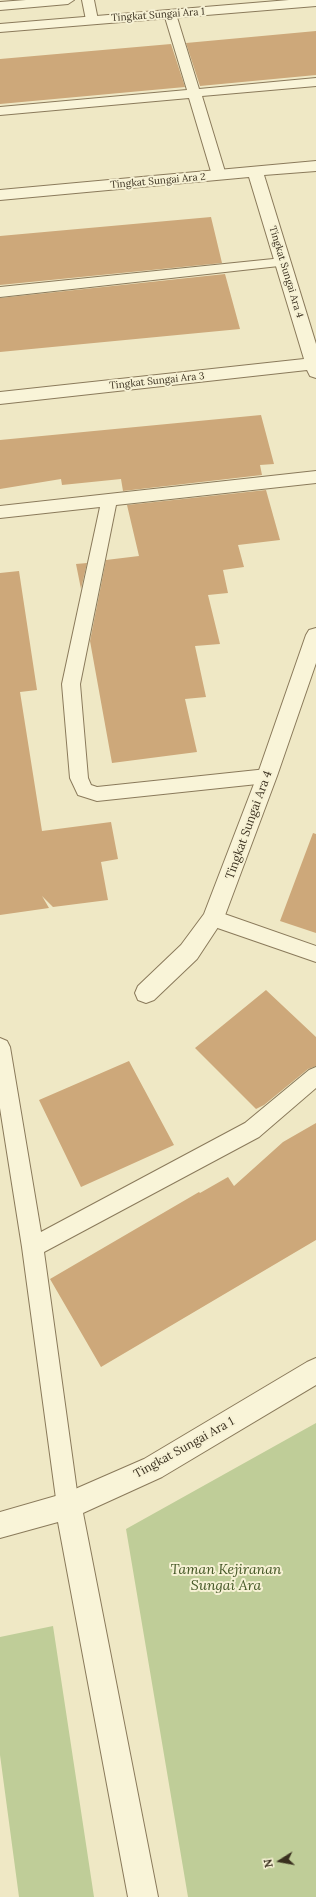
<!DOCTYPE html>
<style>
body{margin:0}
#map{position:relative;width:316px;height:1897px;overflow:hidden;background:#efe8c5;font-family:Lora,serif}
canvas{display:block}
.north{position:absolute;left:260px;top:1841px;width:40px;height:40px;-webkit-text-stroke:3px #f6f1d4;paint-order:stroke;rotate:259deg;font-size:11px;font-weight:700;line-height:16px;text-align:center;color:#3a301f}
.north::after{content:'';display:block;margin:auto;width:14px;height:18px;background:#3a301f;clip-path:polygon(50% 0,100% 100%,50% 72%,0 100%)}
</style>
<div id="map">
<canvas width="316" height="1897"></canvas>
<div class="north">N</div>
</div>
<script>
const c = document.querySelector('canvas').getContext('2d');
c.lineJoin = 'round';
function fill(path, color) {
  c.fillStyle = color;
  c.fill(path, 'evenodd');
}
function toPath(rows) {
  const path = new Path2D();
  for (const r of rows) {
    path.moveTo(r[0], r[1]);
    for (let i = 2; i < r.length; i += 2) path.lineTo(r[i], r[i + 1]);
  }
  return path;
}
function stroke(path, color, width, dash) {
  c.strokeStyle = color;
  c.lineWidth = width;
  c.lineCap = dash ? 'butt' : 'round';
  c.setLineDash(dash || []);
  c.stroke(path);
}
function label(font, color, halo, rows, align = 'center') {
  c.font = font + ' Lora,serif';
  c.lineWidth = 4;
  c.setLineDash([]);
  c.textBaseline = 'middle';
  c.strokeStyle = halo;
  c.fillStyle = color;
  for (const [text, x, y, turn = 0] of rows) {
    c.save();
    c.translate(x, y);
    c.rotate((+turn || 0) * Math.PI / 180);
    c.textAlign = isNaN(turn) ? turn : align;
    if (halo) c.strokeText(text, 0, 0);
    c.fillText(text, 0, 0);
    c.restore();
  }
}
fill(toPath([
 [316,1423,316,1897,188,1897,126,1529],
 [53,1626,94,1897,19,1897,0,1755,0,1637]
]), '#bfcd98');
fill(toPath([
 [316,31,316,75,200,86,186,43],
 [171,44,185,87,0,104,0,59],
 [211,217,222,263,0,285,0,236],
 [225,274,240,329,0,352,0,298],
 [261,415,274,464,260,465,262,475,123,491,121,479,62,485,61,479,0,489,0,440],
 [266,490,280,540,238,545,244,567,223,570,228,593,208,595,220,644,195,646,206,697,185,699,197,752,112,763,90,641,106,560,139,556,127,505],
 [87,563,81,589,76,564],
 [19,571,37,690,20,692,42,831,111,822,118,859,101,862,108,900,53,907,42,896,49,908,0,915,0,573],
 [313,833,316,834,316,933,280,921],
 [266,990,316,1037,316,1066,308,1069,264,1105,256,1109,195,1048],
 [129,1061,174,1145,81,1187,39,1100],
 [316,1123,316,1240,101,1367,50,1279,199,1192,200,1193,228,1177,234,1186,283,1142]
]), '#cda87a');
const lane = toPath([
 [26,0,74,0,68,4,0,10,0,2,26,0],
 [82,0,94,0,98,20,96,23,88,23,86,20,82,0],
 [170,10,176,14,199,89,316,78,316,86,202,96,226,175,224,178,214,178,212,175,189,98,0,115,0,107,187,90,164,14,170,10],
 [283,258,288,259,290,262,288,265,0,297,0,287,283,258],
 [316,471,316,483,116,505,80,684,88,778,91,785,97,787,267,769,273,771,276,776,273,781,267,783,97,801,78,795,70,778,62,684,100,507,0,518,0,506,316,471],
 [213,910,316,946,316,962,206,924,204,918,206,912,213,910],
 [0,1038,7,1041,10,1047,41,1232,245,1123,309,1070,316,1067,316,1088,259,1137,44,1252,79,1506,76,1514,68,1517,60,1514,57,1506,22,1247,0,1108,0,1038]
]);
const street = toPath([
 [289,0,316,0,316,6,0,32,0,24,289,0],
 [316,161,316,171,264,175,316,344,316,378,310,376,307,370,0,404,0,392,304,359,249,177,0,200,0,190,316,161],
 [316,628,316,663,277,776,224,918,197,959,154,1000,146,1003,138,1000,135,993,138,986,181,945,204,914,257,776,306,635,309,630,316,628],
 [316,1358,316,1385,162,1477,83,1513,158,1897,128,1897,58,1522,0,1538,0,1512,66,1493,144,1459,307,1362,316,1358]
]);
stroke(lane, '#8a7a5b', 2);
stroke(street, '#8a7a5b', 2);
fill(lane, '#f9f4d8');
fill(street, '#f9f4d8');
label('10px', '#3a301f', '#f6f1d4', [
 ["Tingkat Sungai Ara 1",158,15,-4],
 ["Tingkat Sungai Ara 2",158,181,-5],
 ["Tingkat Sungai Ara 4",286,272,73],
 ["Tingkat Sungai Ara 3",157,381,-6]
]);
label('12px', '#3a301f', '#f6f1d4', [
 ["Tingkat Sungai Ara 4",249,825,-70],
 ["Tingkat Sungai Ara 1",184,1448,-29]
]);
label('italic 14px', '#435625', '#f6f1d4', [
 ["Taman Kejiranan",226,1570],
 ["Sungai Ara",226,1586]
]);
</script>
